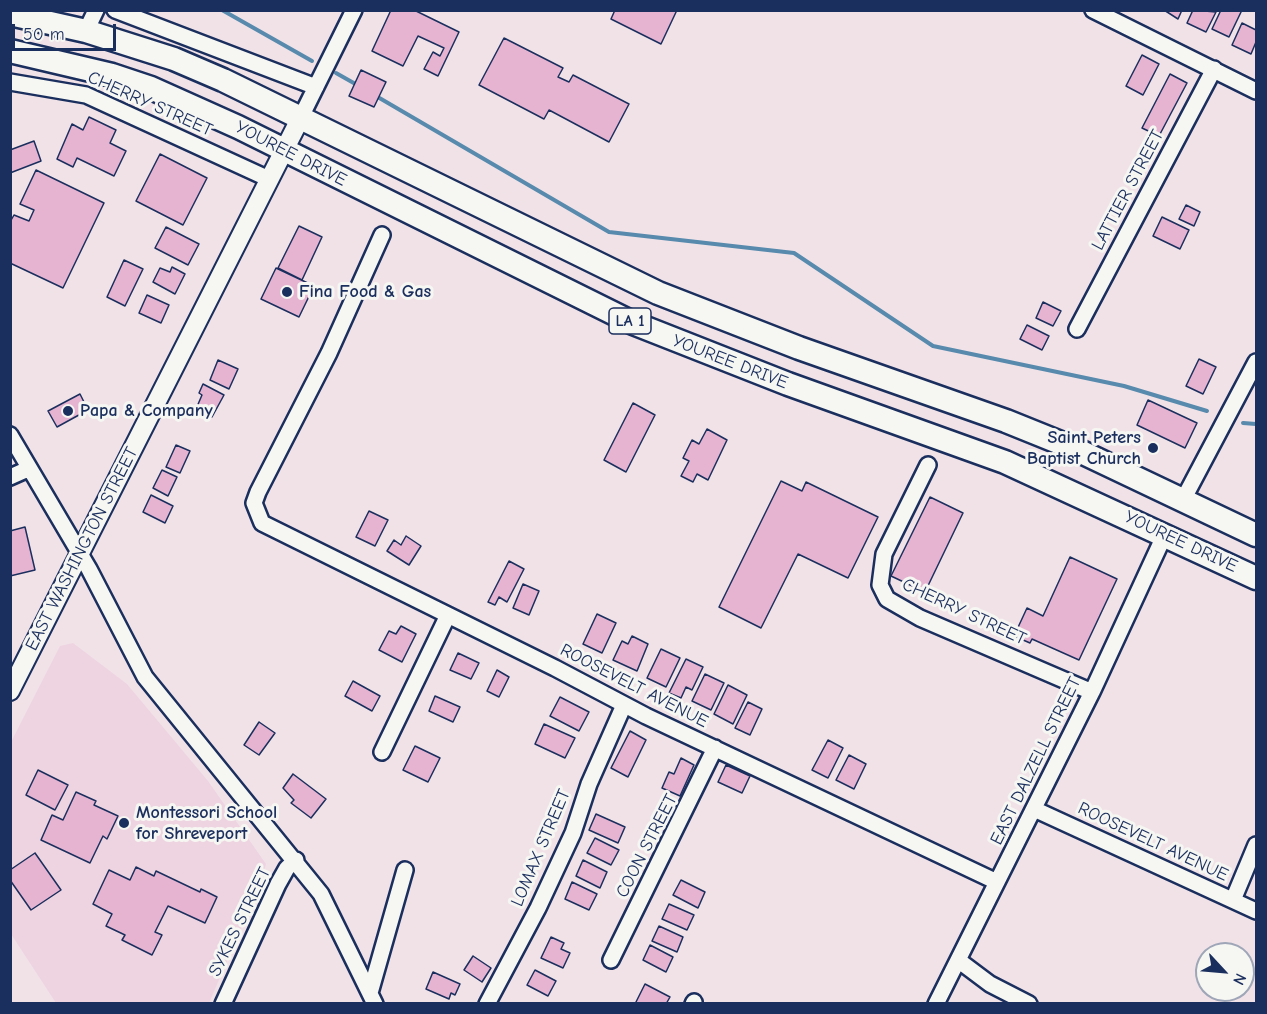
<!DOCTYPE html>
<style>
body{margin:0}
#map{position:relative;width:1267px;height:1014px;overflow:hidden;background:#f1e2e8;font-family:"Comic Neue",sans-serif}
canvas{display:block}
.frame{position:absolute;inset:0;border:12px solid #1b2f5e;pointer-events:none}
.north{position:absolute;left:1195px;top:942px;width:60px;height:60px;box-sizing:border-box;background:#f6f6f2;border:2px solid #9ea6b7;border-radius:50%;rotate:116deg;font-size:16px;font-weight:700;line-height:24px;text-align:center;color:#1b2f5e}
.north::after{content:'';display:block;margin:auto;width:21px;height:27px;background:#1b2f5e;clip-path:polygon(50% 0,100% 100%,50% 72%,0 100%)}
.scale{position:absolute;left:12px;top:24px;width:104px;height:27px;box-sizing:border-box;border:3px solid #1b2f5e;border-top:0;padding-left:8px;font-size:18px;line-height:21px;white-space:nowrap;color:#1b2f5e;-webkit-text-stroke:4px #f6f6f2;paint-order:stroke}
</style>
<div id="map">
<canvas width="1267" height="1014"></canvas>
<div class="frame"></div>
<div class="north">N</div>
<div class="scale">50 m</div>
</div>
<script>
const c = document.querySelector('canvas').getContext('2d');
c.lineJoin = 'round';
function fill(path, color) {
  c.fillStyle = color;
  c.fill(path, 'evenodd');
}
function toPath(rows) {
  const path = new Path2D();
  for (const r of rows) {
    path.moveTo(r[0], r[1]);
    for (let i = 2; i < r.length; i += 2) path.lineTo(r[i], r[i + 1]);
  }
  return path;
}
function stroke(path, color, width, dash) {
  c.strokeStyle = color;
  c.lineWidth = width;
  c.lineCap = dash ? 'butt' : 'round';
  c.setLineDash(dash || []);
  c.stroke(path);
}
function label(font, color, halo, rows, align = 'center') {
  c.font = font + ' "Comic Neue",sans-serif';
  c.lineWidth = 6;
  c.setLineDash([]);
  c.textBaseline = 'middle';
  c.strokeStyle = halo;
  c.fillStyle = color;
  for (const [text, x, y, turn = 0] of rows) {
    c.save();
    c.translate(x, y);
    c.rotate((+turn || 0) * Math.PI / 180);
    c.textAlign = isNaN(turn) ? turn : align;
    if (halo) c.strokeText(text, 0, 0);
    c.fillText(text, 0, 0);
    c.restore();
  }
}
fill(toPath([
 [73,643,127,684,208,781,266,864,261,883,209,1003,56,1003,11,934,10,744,60,646]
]), '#eed4e1');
stroke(toPath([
 [222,10,312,61],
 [336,73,359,86],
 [376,96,609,232,794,253,933,346,1124,386,1207,411],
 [1243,423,1256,424]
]), '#578aac', 4);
const building = toPath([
 [391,10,414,10,459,32,438,76,424,69,433,52,440,56,444,48,418,36,403,66,372,51,391,10],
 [615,10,677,10,661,44,611,19,615,10],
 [1164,10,1182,10,1178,19,1164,10],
 [1193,10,1216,12,1206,32,1187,23,1193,10],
 [1221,10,1242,10,1229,37,1212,29,1221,10],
 [1242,23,1256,30,1256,42,1251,54,1232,45,1242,23],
 [504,38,563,68,558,77,569,82,573,75,629,104,609,142,549,110,544,119,479,85,504,38],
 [1142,55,1159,64,1143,95,1126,86,1142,55],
 [361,70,386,82,374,107,349,96,361,70],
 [1170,74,1187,83,1159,136,1142,128,1170,74],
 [89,117,116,130,110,143,126,151,114,176,77,158,73,167,57,159,72,124,83,130,89,117],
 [34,141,41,161,10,173,10,150,34,141],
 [160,154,207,178,183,225,136,201,160,154],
 [36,170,104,203,63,288,10,263,10,222,14,215,29,221,34,210,20,204,36,170],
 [1186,205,1200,212,1194,226,1179,219,1186,205],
 [1162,217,1189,230,1180,249,1153,236,1162,217],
 [299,226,322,237,302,280,278,268,299,226],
 [166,227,199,244,188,265,155,248,166,227],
 [124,260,143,269,125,306,107,297,124,260],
 [172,267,185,274,175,294,153,282,160,268,170,272,172,267],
 [276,268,314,286,299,317,261,299,276,268],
 [147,295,169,305,161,323,139,313,147,295],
 [1043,302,1061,311,1053,326,1036,318,1043,302],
 [1027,325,1049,336,1042,350,1020,339,1027,325],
 [1199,359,1216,367,1203,394,1186,386,1199,359],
 [218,360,238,369,229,389,210,380,218,360],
 [203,384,224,395,212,417,196,409,202,395,199,393,203,384],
 [80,394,88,410,57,427,48,411,80,394],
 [1148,400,1197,423,1185,448,1137,425,1148,400],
 [633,403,655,415,626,472,604,460,633,403],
 [707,429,727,440,708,480,697,474,693,482,681,476,689,461,683,458,692,440,699,444,707,429],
 [176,445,190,451,180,473,166,467,176,445],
 [162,470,177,477,168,496,153,488,162,470],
 [781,481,802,491,806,482,878,517,848,578,798,554,761,628,719,607,781,481],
 [151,495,173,506,165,523,143,512,151,495],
 [930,497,963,513,925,592,891,576,930,497],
 [369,511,388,520,375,546,356,537,369,511],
 [25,527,35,570,10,576,10,531,25,527],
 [406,536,421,546,409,565,387,551,394,540,401,545,406,536],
 [1070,557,1117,579,1079,660,1032,639,1030,643,1014,636,1027,608,1043,616,1070,557],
 [509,561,524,569,507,602,499,597,495,605,488,602,509,561],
 [523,584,539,591,529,615,513,608,523,584],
 [597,614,616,623,602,653,583,644,597,614],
 [401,626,416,634,402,662,379,650,389,631,396,634,401,626],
 [632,636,648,644,637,671,613,660,622,641,628,644,632,636],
 [661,649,680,658,666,687,647,678,661,649],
 [458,653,479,663,471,679,450,670,458,653],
 [686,659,703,667,692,690,686,687,681,698,669,693,686,659],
 [497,670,509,677,499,697,487,691,497,670],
 [705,674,724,683,711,710,692,701,705,674],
 [353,681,380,696,372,711,345,696,353,681],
 [728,685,747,695,733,724,714,714,728,685],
 [435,696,460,707,453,722,429,711,435,696],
 [560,697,589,712,579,731,550,716,560,697],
 [748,702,762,709,750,735,735,728,748,702],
 [259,722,275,733,259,755,244,745,259,722],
 [544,724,575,738,565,758,535,744,544,724],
 [630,731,646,740,628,777,611,768,630,731],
 [828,740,843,748,828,778,812,770,828,740],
 [415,746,440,758,428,782,403,770,415,746],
 [849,755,866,764,854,789,836,780,849,755],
 [681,758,694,765,680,796,662,788,669,772,674,774,681,758],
 [726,765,750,776,742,793,718,782,726,765],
 [38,770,68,785,55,810,26,795,38,770],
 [293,774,326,799,311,818,291,803,294,800,283,788,293,774],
 [76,792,96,801,94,805,118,816,107,839,103,836,90,863,41,840,52,815,63,820,76,792],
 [596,814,625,827,618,843,589,830,596,814],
 [595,838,619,850,611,865,587,853,595,838],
 [35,853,61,890,31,910,10,880,10,870,35,853],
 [583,860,607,872,600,888,576,876,583,860],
 [136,867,154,876,156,871,200,892,201,889,217,897,205,923,168,906,155,932,162,935,152,955,122,940,125,935,106,926,112,914,93,904,109,870,130,880,136,867],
 [681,880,705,892,698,908,673,895,681,880],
 [572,882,597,894,589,910,565,899,572,882],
 [669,904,694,915,687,930,662,919,669,904],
 [659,926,683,937,677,952,652,941,659,926],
 [551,937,564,943,561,949,570,953,563,968,541,958,551,937],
 [650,945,673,957,666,972,643,960,650,945],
 [473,956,491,968,482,982,464,970,473,956],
 [535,970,556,981,548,996,527,985,535,970],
 [433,972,460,984,455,995,451,993,449,999,426,989,433,972],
 [645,984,670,997,666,1004,635,1004,645,984]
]);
fill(building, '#e6b4d1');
stroke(building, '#1b2f5e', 1.5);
const minor = toPath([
 [115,10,316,87],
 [1093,10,1256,91],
 [86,31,96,10],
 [10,82,86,95,269,179],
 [301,117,354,10],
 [382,235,329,353,258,492,254,503,262,523,555,668,646,716,997,882],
 [1077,329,1214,69],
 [10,435,89,569,145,677,321,894,375,1004],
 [928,465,884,554,880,585,887,599,920,618,1092,692],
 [10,477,28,469],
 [1183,500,1256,362],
 [382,752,448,615],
 [1034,809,1256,911],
 [1233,900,1256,845],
 [611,960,715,748],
 [958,960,990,984,1029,1004],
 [370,993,405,870],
 [223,1004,278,884,287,868,296,860],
 [487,1004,538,908,573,833,589,784,624,705],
 [693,1004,694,1002],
 [936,1004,1092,692,1165,534]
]);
const tertiary = toPath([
 [10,691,301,117]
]);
const primary = toPath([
 [10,14,86,31,174,59,223,80,658,293,799,348,1006,421,1073,448,1256,535],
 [10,51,112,75,151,88,238,127,633,323,788,384,1005,462,1256,578]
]);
stroke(minor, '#1b2f5e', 20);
stroke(tertiary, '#1b2f5e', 22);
stroke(primary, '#1b2f5e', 27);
stroke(minor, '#f6f6f2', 15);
stroke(tertiary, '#f6f6f2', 18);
stroke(primary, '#f6f6f2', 22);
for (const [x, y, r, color] of [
 [287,292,6,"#1b2f5e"],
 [68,411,6,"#1b2f5e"],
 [1153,448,6,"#1b2f5e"],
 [124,823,6,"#1b2f5e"]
]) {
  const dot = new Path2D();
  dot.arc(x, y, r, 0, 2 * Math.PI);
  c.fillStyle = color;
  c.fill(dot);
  stroke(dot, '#f6f6f2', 2);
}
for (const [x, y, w] of [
 [630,321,42]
]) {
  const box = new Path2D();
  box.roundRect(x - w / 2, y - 13, w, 26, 4.5);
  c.fillStyle = '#f6f6f2';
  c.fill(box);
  stroke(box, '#1b2f5e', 1.5);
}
label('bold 16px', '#1b2f5e', null, [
 ["LA 1",630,321]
]);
label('18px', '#1b2f5e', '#f6f6f2', [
 ["CHERRY STREET",150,104,24],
 ["YOUREE DRIVE",291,154,27],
 ["LATTIER STREET",1128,190,-62],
 ["YOUREE DRIVE",730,362,21],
 ["YOUREE DRIVE",1181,542,25],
 ["EAST WASHINGTON STREET",82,549,-63],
 ["CHERRY STREET",964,612,25],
 ["ROOSEVELT AVENUE",634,686,27],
 ["EAST DALZELL STREET",1036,761,-64],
 ["ROOSEVELT AVENUE",1153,842,25],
 ["COON STREET",647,846,-63],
 ["LOMAX STREET",541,848,-67],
 ["SYKES STREET",240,922,-64]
]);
label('bold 18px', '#1b2f5e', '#f6f6f2', [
 ["Fina Food & Gas",299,292],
 ["Papa & Company",80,411],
 ["Saint Peters",1141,438,"right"],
 ["Baptist Church",1141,459,"right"],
 ["Montessori School",136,813],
 ["for Shreveport",136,834]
], 'left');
</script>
